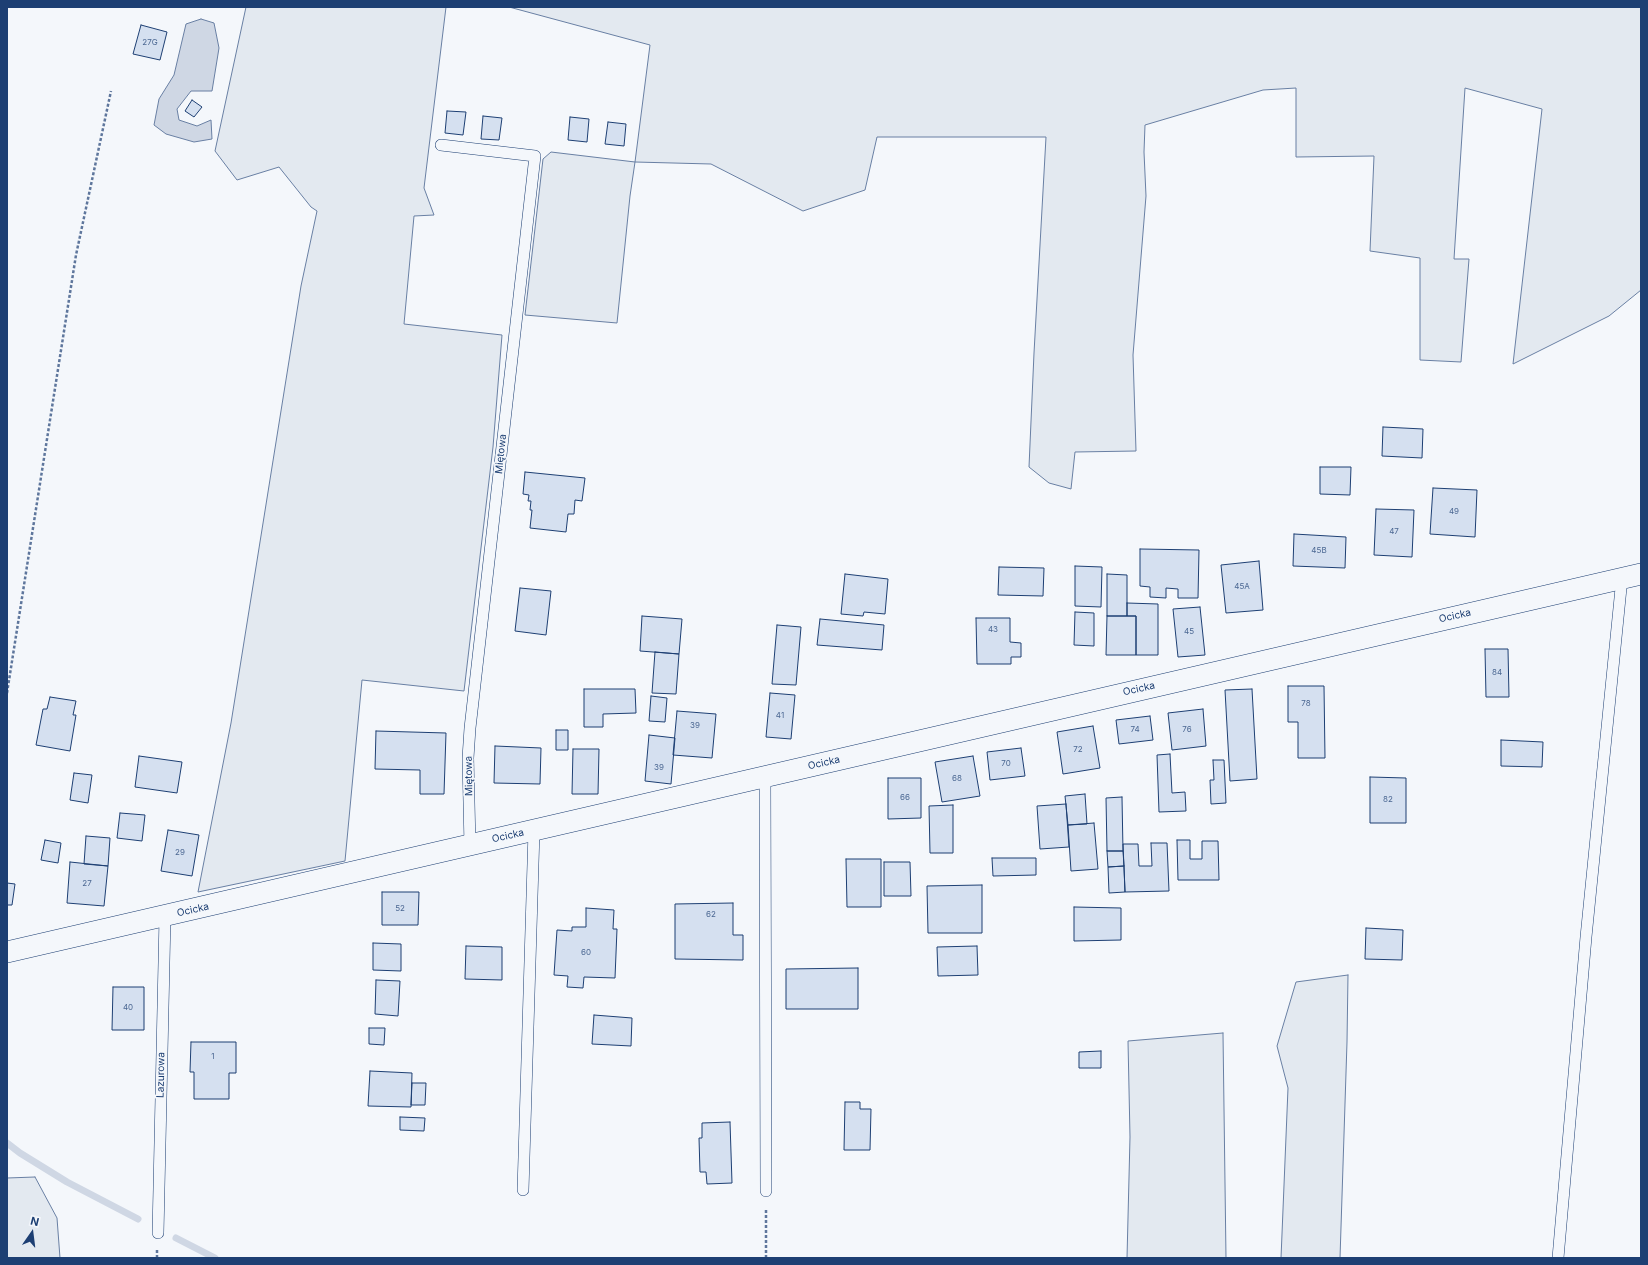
<!DOCTYPE html>
<meta charset="utf-8">
<style>
body{margin:0}
#map{position:relative;width:1648px;height:1265px;overflow:hidden;background:#f4f7fb;font-family:Inter,sans-serif}
canvas{display:block}
.frame{position:absolute;inset:0;border:8px solid #1d3f73;pointer-events:none}
.north{position:absolute;left:12px;top:1213px;width:40px;height:40px;-webkit-text-stroke:3px #f4f7fb;paint-order:stroke;rotate:14deg;font-size:11px;font-weight:700;line-height:16px;text-align:center;color:#1d3f73}
.north::after{content:'';display:block;margin:auto;width:14px;height:18px;background:#1d3f73;clip-path:polygon(50% 0,100% 100%,50% 72%,0 100%)}
</style>
<div id="map">
<canvas width="1648" height="1265"></canvas>
<div class="frame"></div>
<div class="north">N</div>
</div>
<script>
const c = document.querySelector('canvas').getContext('2d');
c.lineJoin = 'round';
function fill(path, color) {
  c.fillStyle = color;
  c.fill(path, 'evenodd');
}
function toPath(rows) {
  const path = new Path2D();
  for (const r of rows) {
    path.moveTo(r[0], r[1]);
    for (let i = 2; i < r.length; i += 2) path.lineTo(r[i], r[i + 1]);
  }
  return path;
}
function stroke(path, color, width, dash) {
  c.strokeStyle = color;
  c.lineWidth = width;
  c.lineCap = dash ? 'butt' : 'round';
  c.setLineDash(dash || []);
  c.stroke(path);
}
function label(font, color, halo, rows, align = 'center') {
  c.font = font + ' Inter,sans-serif';
  c.lineWidth = 3;
  c.setLineDash([]);
  c.textBaseline = 'middle';
  c.strokeStyle = halo;
  c.fillStyle = color;
  for (const [text, x, y, turn = 0] of rows) {
    c.save();
    c.translate(x, y);
    c.rotate((+turn || 0) * Math.PI / 180);
    c.textAlign = isNaN(turn) ? turn : align;
    if (halo) c.strokeText(text, 0, 0);
    c.fillText(text, 0, 0);
    c.restore();
  }
}
const green = toPath([
 [246,7,446,7,424,188,434,215,414,216,404,324,502,335,493,447,464,691,362,680,345,861,198,892,231,723,301,286,317,211,311,207,279,167,237,180,215,151,246,7],
 [509,7,1641,7,1641,290,1609,316,1513,364,1542,109,1465,88,1454,259,1469,259,1461,362,1420,360,1420,258,1370,251,1374,156,1296,157,1296,88,1263,90,1145,125,1144,152,1146,196,1133,355,1136,451,1075,452,1071,489,1049,483,1029,467,1034,353,1046,137,877,137,865,190,803,211,711,164,635,162,630,196,617,323,525,315,543,159,551,152,635,162,650,45,509,7],
 [1348,975,1347,1042,1340,1258,1281,1258,1288,1088,1277,1046,1296,982,1348,975],
 [1223,1033,1226,1258,1127,1258,1130,1137,1128,1041,1223,1033],
 [35,1177,57,1218,60,1258,7,1258,7,1178,35,1177]
]);
fill(green, '#e3e9f0');
stroke(green, '#687fa3', 1);
const water = toPath([
 [201,19,214,23,219,48,212,91,191,91,177,109,179,120,197,126,211,120,212,139,194,142,166,134,154,125,159,99,174,75,186,24,201,19]
]);
fill(water, '#cfd7e4');
stroke(water, '#687fa3', 1);
stroke(toPath([
 [7,1143,20,1153,67,1182,138,1219],
 [176,1238,215,1258]
]), '#cfd7e4', 7);
const building = toPath([
 [141,25,167,32,160,60,133,54,141,25],
 [192,100,202,107,194,117,185,111,192,100],
 [447,111,466,112,463,135,445,133,447,111],
 [483,116,502,118,499,140,481,139,483,116],
 [570,117,589,119,587,142,568,140,570,117],
 [608,122,626,124,624,146,605,144,608,122],
 [1383,427,1423,429,1422,458,1382,456,1383,427],
 [1320,467,1351,467,1350,495,1320,494,1320,467],
 [525,472,585,478,582,501,575,500,574,514,568,514,566,532,530,528,532,510,530,510,531,501,528,501,529,495,523,494,525,472],
 [1433,488,1477,490,1475,537,1430,534,1433,488],
 [1376,509,1414,510,1412,557,1374,555,1376,509],
 [1294,534,1346,537,1345,568,1293,566,1294,534],
 [1140,549,1199,550,1198,598,1178,598,1178,589,1166,588,1166,598,1150,597,1150,587,1140,586,1140,549],
 [1259,561,1263,610,1226,613,1221,565,1259,561],
 [1075,566,1102,567,1101,607,1075,606,1075,566],
 [999,567,1044,568,1043,596,998,595,999,567],
 [845,574,888,579,885,614,864,612,863,616,841,614,845,574],
 [1107,574,1127,575,1127,616,1107,616,1107,574],
 [520,588,551,591,546,635,515,631,520,588],
 [1127,603,1158,604,1158,655,1136,655,1136,616,1127,616,1127,603],
 [1200,607,1205,655,1178,657,1173,609,1200,607],
 [1075,612,1094,613,1094,646,1074,645,1075,612],
 [642,616,682,619,679,654,640,651,642,616],
 [1107,616,1136,616,1136,655,1106,655,1107,616],
 [976,618,1010,618,1010,642,1021,643,1021,657,1011,657,1011,664,977,664,976,618],
 [820,619,884,625,882,650,817,645,820,619],
 [777,625,801,627,796,685,772,684,777,625],
 [1485,649,1508,649,1509,697,1486,697,1485,649],
 [655,652,679,654,676,694,652,693,655,652],
 [1288,686,1324,686,1325,758,1298,758,1298,722,1288,722,1288,686],
 [584,689,635,689,636,713,603,714,603,727,584,727,584,689],
 [1252,689,1257,779,1230,781,1225,690,1252,689],
 [770,693,795,695,791,739,766,737,770,693],
 [651,696,667,698,665,722,649,721,651,696],
 [50,697,76,701,73,715,76,715,70,751,36,745,43,709,47,709,50,697],
 [1203,709,1206,746,1172,750,1168,713,1203,709],
 [677,711,716,714,712,758,673,755,677,711],
 [1150,716,1153,740,1119,744,1116,720,1150,716],
 [1093,726,1100,768,1063,774,1057,732,1093,726],
 [556,730,568,730,568,750,556,750,556,730],
 [376,731,446,733,444,794,420,794,420,770,375,769,376,731],
 [649,735,675,738,671,784,645,781,649,735],
 [1501,740,1543,742,1542,767,1501,766,1501,740],
 [495,746,541,748,540,784,494,783,495,746],
 [1021,748,1025,776,990,780,987,752,1021,748],
 [573,749,599,749,598,794,572,794,573,749],
 [1170,754,1172,793,1185,792,1186,811,1159,812,1157,755,1170,754],
 [139,756,182,762,177,793,135,787,139,756],
 [973,756,980,796,942,802,935,762,973,756],
 [1213,760,1224,760,1226,803,1211,804,1210,780,1214,780,1213,760],
 [74,773,92,775,88,803,70,800,74,773],
 [1370,777,1406,778,1406,823,1370,823,1370,777],
 [888,778,921,778,921,818,888,819,888,778],
 [1085,794,1087,824,1068,825,1065,796,1085,794],
 [1122,797,1123,851,1107,851,1106,798,1122,797],
 [1066,804,1069,847,1040,849,1037,806,1066,804],
 [953,805,953,853,930,853,929,806,953,805],
 [120,813,145,815,142,841,117,838,120,813],
 [1094,823,1098,869,1071,871,1068,825,1094,823],
 [168,830,199,835,192,876,161,871,168,830],
 [86,836,110,838,108,866,84,864,86,836],
 [45,840,61,843,58,863,41,860,45,840],
 [1177,840,1190,840,1190,859,1202,859,1202,841,1218,841,1219,880,1178,880,1177,840],
 [1151,843,1167,843,1169,891,1125,892,1123,844,1138,844,1139,866,1152,866,1151,843],
 [1107,851,1123,851,1124,866,1108,867,1107,851],
 [992,858,1036,858,1036,875,993,876,992,858],
 [846,859,881,859,881,907,847,907,846,859],
 [70,862,108,866,104,906,67,903,70,862],
 [884,862,910,862,911,896,884,896,884,862],
 [1124,866,1125,892,1109,893,1108,867,1124,866],
 [7,883,15,884,12,905,7,905,7,883],
 [982,885,982,933,928,933,927,886,982,885],
 [382,892,419,892,418,925,382,925,382,892],
 [733,903,733,935,743,935,743,960,675,959,675,904,733,903],
 [1074,907,1121,908,1121,940,1074,941,1074,907],
 [586,908,614,910,613,929,617,929,615,978,584,977,583,988,567,987,568,976,554,975,557,930,572,931,572,927,586,927,586,908],
 [1366,928,1403,930,1402,960,1365,959,1366,928],
 [373,943,401,944,401,971,373,970,373,943],
 [466,946,502,947,502,980,465,979,466,946],
 [977,946,978,975,938,976,937,947,977,946],
 [858,968,858,1009,786,1009,786,969,858,968],
 [376,980,400,981,398,1016,375,1014,376,980],
 [113,987,144,987,144,1030,112,1030,113,987],
 [594,1015,632,1018,631,1046,592,1044,594,1015],
 [369,1028,385,1028,384,1045,369,1044,369,1028],
 [191,1042,236,1042,236,1073,229,1073,229,1099,194,1099,194,1072,190,1072,191,1042],
 [1101,1051,1101,1068,1079,1068,1079,1052,1101,1051],
 [370,1071,412,1073,411,1107,368,1106,370,1071],
 [412,1083,426,1083,425,1105,411,1105,412,1083],
 [845,1102,860,1102,860,1109,871,1109,870,1150,844,1150,845,1102],
 [400,1117,425,1118,424,1131,400,1130,400,1117],
 [730,1122,732,1183,707,1184,706,1172,700,1172,699,1138,702,1138,702,1123,730,1122]
]);
fill(building, '#d5e0f0');
stroke(building, '#1d3f73', 1);
const service = toPath([
 [441,145,535,156,470,728,468,758,470,846],
 [765,777,766,1191],
 [523,1190,534,831],
 [158,1233,165,917],
 [1558,1258,1586,937,1622,578]
]);
const minor = toPath([
 [7,952,1641,574]
]);
stroke(service, '#1d3f73', 12);
stroke(minor, '#1d3f73', 22);
stroke(toPath([
 [7,693,76,255,111,91],
 [157,1258,157,1249],
 [766,1258,766,1208]
]), '#5e769c', 2.5, [3, 2]);
stroke(service, '#f4f7fb', 11);
stroke(minor, '#f4f7fb', 21);
label('8px', '#4b6792', null, [
 ["27G",150,43],
 ["49",1454,512],
 ["47",1394,532],
 ["45B",1319,551],
 ["45A",1242,587],
 ["43",993,630],
 ["45",1189,632],
 ["84",1497,673],
 ["78",1306,704],
 ["41",780,716],
 ["39",695,726],
 ["74",1135,730],
 ["76",1187,730],
 ["72",1078,750],
 ["70",1006,764],
 ["39",659,768],
 ["68",957,779],
 ["66",905,798],
 ["82",1388,800],
 ["29",180,853],
 ["27",87,884],
 ["52",400,909],
 ["62",711,915],
 ["60",586,953],
 ["40",128,1008],
 ["1",213,1057]
]);
label('10px', '#1d3f73', '#f4f7fb', [
 ["Miętowa",501,454,-84],
 ["Ocicka",1455,616,-13],
 ["Ocicka",1139,689,-13],
 ["Ocicka",824,763,-13],
 ["Miętowa",469,776,-91],
 ["Ocicka",508,836,-13],
 ["Ocicka",193,910,-13],
 ["Lazurowa",161,1075,-89]
]);
</script>
